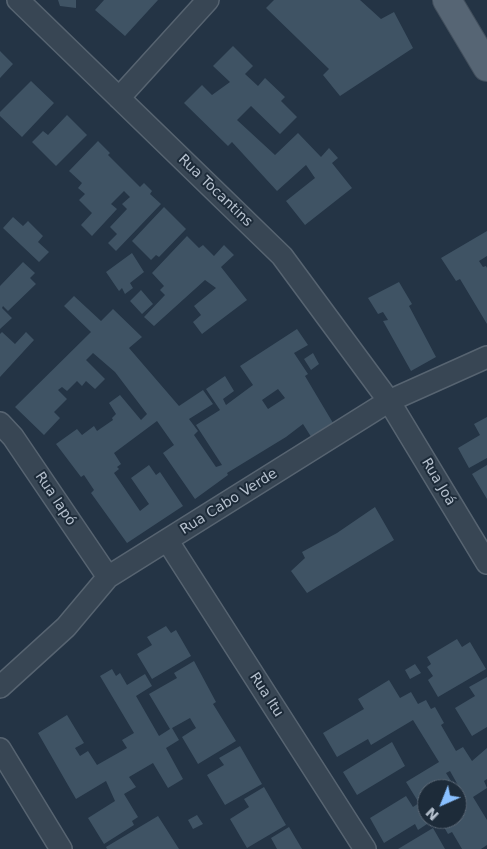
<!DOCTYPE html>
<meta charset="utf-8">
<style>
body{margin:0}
#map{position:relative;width:487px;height:849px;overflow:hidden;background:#243445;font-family:"DejaVu Sans",sans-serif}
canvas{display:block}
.north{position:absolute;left:417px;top:779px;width:50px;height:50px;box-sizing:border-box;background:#1d2b39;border:1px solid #5a6775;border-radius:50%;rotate:224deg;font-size:14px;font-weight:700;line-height:20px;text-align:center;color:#b6c1ce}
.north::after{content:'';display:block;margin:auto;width:18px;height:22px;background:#89c0ff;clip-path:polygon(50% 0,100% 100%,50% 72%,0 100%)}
</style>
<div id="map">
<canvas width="487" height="849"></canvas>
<div class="north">N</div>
</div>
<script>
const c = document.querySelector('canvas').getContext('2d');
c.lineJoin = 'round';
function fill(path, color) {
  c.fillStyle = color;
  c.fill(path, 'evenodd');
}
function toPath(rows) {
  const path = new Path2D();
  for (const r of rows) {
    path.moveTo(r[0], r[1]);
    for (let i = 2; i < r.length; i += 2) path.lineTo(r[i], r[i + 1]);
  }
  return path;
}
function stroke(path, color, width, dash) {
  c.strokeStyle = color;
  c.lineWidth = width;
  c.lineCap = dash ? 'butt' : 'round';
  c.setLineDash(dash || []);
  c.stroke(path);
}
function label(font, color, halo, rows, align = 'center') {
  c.font = font + ' "DejaVu Sans",sans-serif';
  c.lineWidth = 4;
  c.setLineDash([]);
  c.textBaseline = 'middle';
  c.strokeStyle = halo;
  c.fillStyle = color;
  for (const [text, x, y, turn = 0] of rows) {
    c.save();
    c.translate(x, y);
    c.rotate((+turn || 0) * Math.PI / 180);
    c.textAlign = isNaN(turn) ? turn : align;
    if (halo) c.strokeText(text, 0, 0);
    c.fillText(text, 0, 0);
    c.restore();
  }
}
fill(toPath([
 [58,0,76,0,76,8,60,6],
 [104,0,158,0,125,36,95,10],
 [274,0,360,0,381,19,394,12,413,48,340,96,323,75,329,69,266,8],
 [233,46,253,66,245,74,258,86,265,78,285,97,281,101,297,117,280,134,251,106,237,120,275,155,298,133,321,157,329,148,338,158,332,163,352,188,305,225,286,201,315,178,306,165,277,191,232,142,228,146,184,103,202,85,212,95,230,82,213,66],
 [0,51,13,64,0,78],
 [31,81,54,103,22,137,0,116,0,112],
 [67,115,87,135,56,166,32,142,43,131,48,135],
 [98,141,110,153,108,155,140,187,144,183,152,191,150,194,161,204,116,251,108,243,117,234,110,227,127,209,122,204,130,197,124,191,111,204,117,209,92,236,81,225,92,213,79,200,85,194,78,188,82,183,69,171],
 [164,207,186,229,159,257,156,255,151,260,132,241],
 [13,217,23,226,28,221,43,236,38,242,49,252,39,262,3,228],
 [487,231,487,256,479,261,483,267,486,266,487,268,487,324,460,279,456,281,441,258],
 [187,236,199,248,203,245,214,256,224,245,234,255,221,267,247,300,202,334,193,322,201,315,194,306,216,288,205,280,154,326,144,317,165,295,160,290,164,286,152,273],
 [132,253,144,272,130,283,133,288,125,294,122,288,119,291,106,272],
 [23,262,35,273,30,278,36,284,8,311,3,306,2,308,12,318,0,329,0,286],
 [399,282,412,304,409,306,436,357,411,371,383,321,388,320,383,312,378,314,368,298],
 [141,290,153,304,142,314,130,301],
 [74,296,101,321,113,309,142,337,129,348,179,406,203,390,213,404,189,419,198,431,194,435,216,467,222,465,196,425,220,410,206,389,225,376,234,391,223,399,226,405,253,385,240,366,297,329,308,345,294,353,308,374,305,376,336,428,315,443,303,424,286,437,227,473,228,475,195,499,163,453,174,445,157,421,114,453,121,464,117,467,119,469,114,473,140,511,149,504,131,478,149,465,156,475,160,472,183,506,127,543,91,493,94,490,84,475,81,477,56,444,77,429,82,435,94,426,97,431,113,420,112,418,116,414,109,403,120,395,141,420,147,414,115,372,93,353,86,360,105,379,95,389,86,381,82,386,77,381,67,391,62,387,58,390,67,399,54,412,60,418,44,435,15,407,91,332,64,306],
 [278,389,285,398,268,409,262,400],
 [2,332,15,344,26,332,34,340,0,377,0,334],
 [313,353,319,364,311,370,304,359],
 [487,417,487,458,469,468,458,448,480,435,474,424],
 [487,465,487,499,472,474],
 [375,507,394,540,307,593,291,571,305,558,302,552,337,533],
 [166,626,171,633,176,630,191,656,152,679,137,654,152,645,147,637],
 [457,639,462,647,470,642,486,669,438,697,428,680,433,676,427,667,431,664,427,657],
 [194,661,216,702,213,704,236,741,198,764,182,737,196,728,190,718,172,728,179,740,166,748,183,779,168,788,153,763,129,777,136,787,124,794,138,817,132,821,134,825,104,844,88,818,115,801,106,781,76,799,38,733,67,715,84,743,75,748,80,756,88,751,97,765,127,748,122,740,134,733,100,676,112,669,116,676,120,673,127,685,145,674,152,686,136,696,159,736,170,729,149,694,177,678,174,673],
 [415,664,421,673,410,679,405,670],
 [487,677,487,727,472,736,455,708,475,696,469,687],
 [389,680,400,698,411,692,418,704,426,700,431,709,435,707,444,723,441,725,456,751,463,747,472,761,487,748,487,779,484,781,487,788,473,797,487,820,487,845,481,849,462,849,452,832,448,834,441,822,435,825,433,821,457,819,457,788,459,787,450,771,446,773,456,789,427,789,427,819,430,822,418,830,415,824,384,843,370,818,406,796,413,807,419,803,406,782,439,762,413,720,371,745,368,739,337,757,323,733,364,709,358,699],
 [392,742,405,766,357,795,343,772],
 [240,746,262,784,225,805,207,775,224,765,219,758],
 [264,787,286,825,247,848,230,819,249,807,244,799],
 [197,815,203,824,193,829,188,820],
 [158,816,179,849,107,849,106,847],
 [289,827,302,849,277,849,271,838],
 [433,828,445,849,398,849]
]), '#3f5364');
const minor = toPath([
 [18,0,282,256,389,401,487,563],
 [119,98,208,0],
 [0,423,13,437,108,577],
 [167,540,365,849],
 [0,687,66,627,108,577,389,401,487,357],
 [0,749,61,849]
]);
const primary = toPath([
 [447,0,487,67]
]);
stroke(minor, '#576471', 24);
stroke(primary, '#424f5d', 30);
stroke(minor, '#384654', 21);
stroke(primary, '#566574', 28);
label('14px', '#b6c1ce', '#1d2b39', [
 ["Rua Tocantins",215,191,44],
 ["Rua Joá",438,482,59],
 ["Rua Iapó",55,499,56],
 ["Rua Cabo Verde",229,502,-32],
 ["Rua Itu",266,695,57]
]);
</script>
